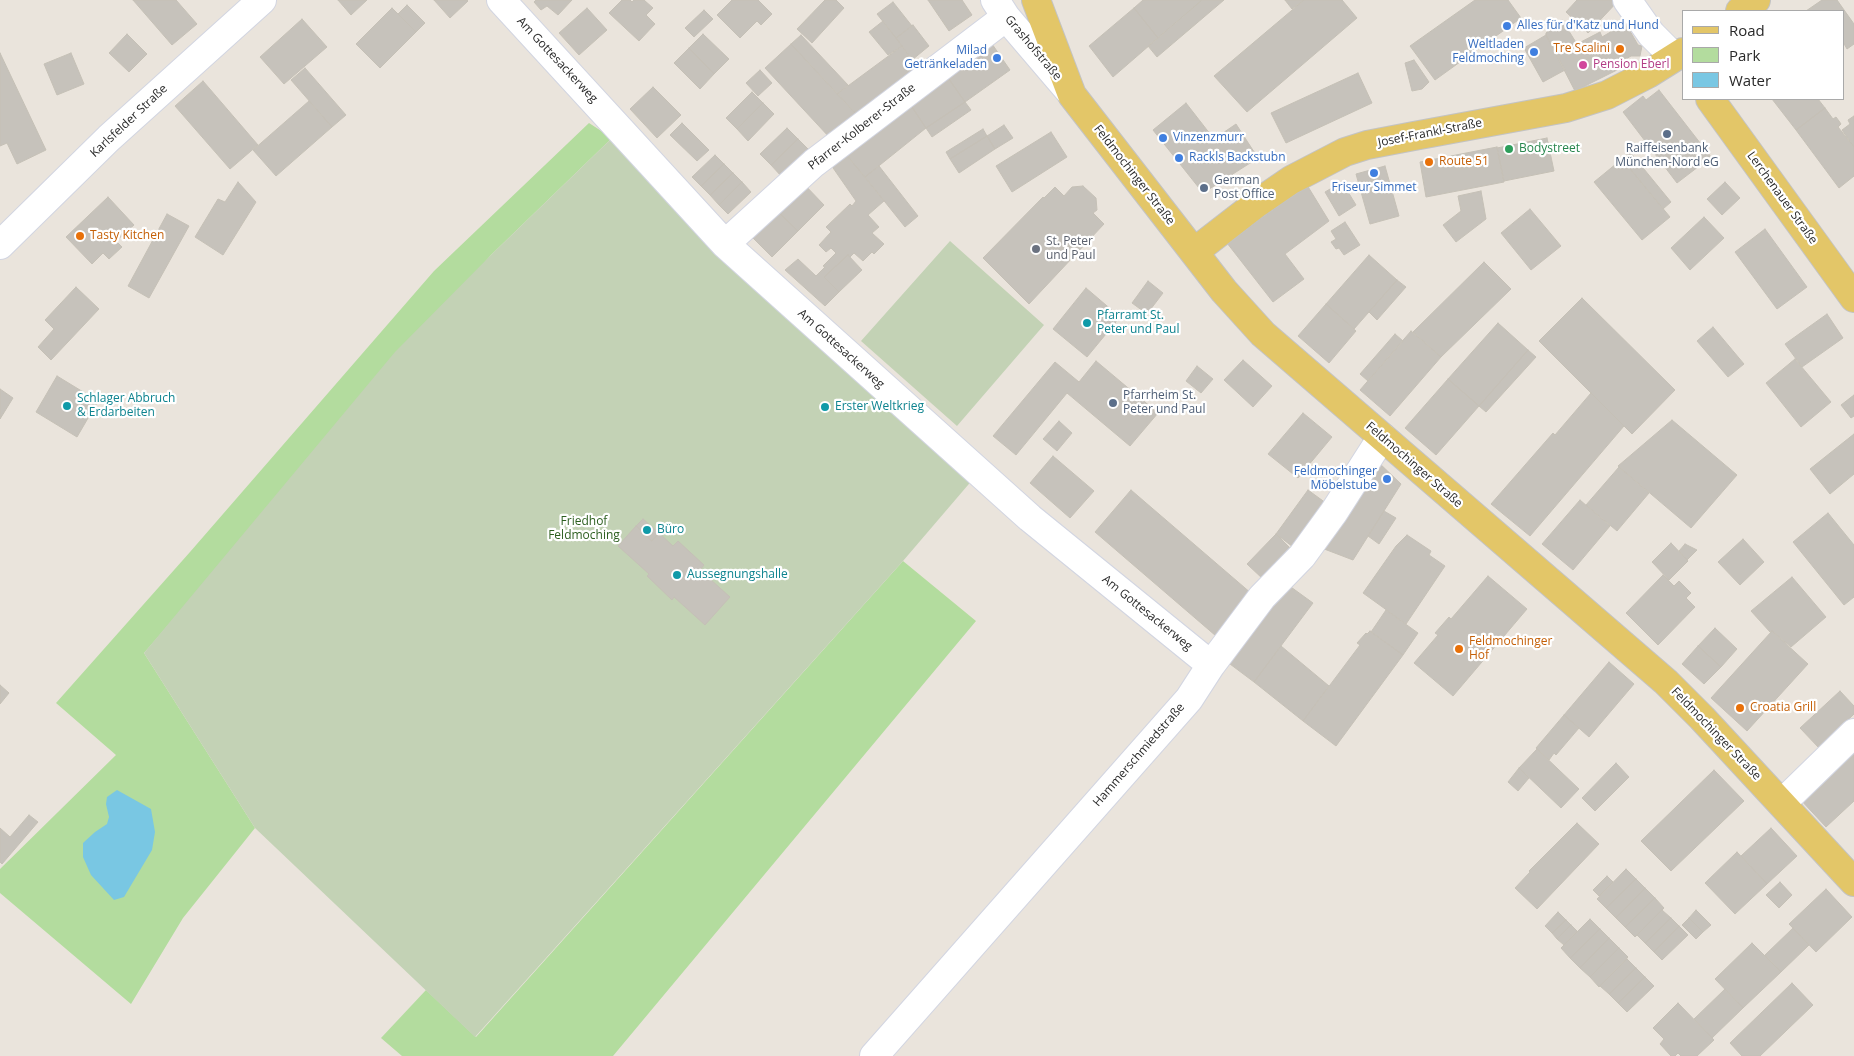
<!DOCTYPE html>
<meta charset="utf-8">
<style>
body{margin:0}
#map{position:relative;width:1854px;height:1056px;overflow:hidden;background:#eae4dc;font-family:"Open Sans",sans-serif}
canvas{display:block}
.legend{position:absolute;left:1682px;top:10px;width:162px;height:90px;box-sizing:border-box;background:#fff;border:1px solid #a9a9a9;margin:0;padding:6px 9px;list-style:none;font-size:15px;color:#292929}
.legend li{display:flex;align-items:center;gap:10px;height:25px}
.legend b{width:25px;border:1px solid #a9a9a9}
</style>
<div id="map">
<canvas width="1854" height="1056"></canvas>
<ul class="legend">
<li><b style="height:6px;background:#e3c668"></b>Road</li>
<li><b style="height:14px;background:#b3dc9e"></b>Park</li>
<li><b style="height:14px;background:#79c7e3"></b>Water</li>
</ul>
</div>
<script>
const c = document.querySelector('canvas').getContext('2d');
c.lineJoin = 'round';
function fill(path, color) {
  c.fillStyle = color;
  c.fill(path, 'evenodd');
}
function toPath(rows) {
  const path = new Path2D();
  for (const r of rows) {
    path.moveTo(r[0], r[1]);
    for (let i = 2; i < r.length; i += 2) path.lineTo(r[i], r[i + 1]);
  }
  return path;
}
function stroke(path, color, width, dash) {
  c.strokeStyle = color;
  c.lineWidth = width;
  c.lineCap = dash ? 'butt' : 'round';
  c.setLineDash(dash || []);
  c.stroke(path);
}
function label(font, color, halo, rows, align = 'center') {
  c.font = font + ' "Open Sans",sans-serif';
  c.lineWidth = 4.5;
  c.setLineDash([]);
  c.textBaseline = 'middle';
  c.strokeStyle = halo;
  c.fillStyle = color;
  for (const [text, x, y, turn = 0] of rows) {
    c.save();
    c.translate(x, y);
    c.rotate((+turn || 0) * Math.PI / 180);
    c.textAlign = isNaN(turn) ? turn : align;
    if (halo) c.strokeText(text, 0, 0);
    c.fillText(text, 0, 0);
    c.restore();
  }
}
fill(toPath([
 [589,123,612,138,491,255,144,653,255,828,183,918,131,1004,0,893,0,869,116,755,56,703,190,552,434,271],
 [903,561,976,621,613,1056,402,1056,381,1038,426,990,476,1037]
]), '#b3dc9e');
fill(toPath([
 [612,138,974,478,903,561,475,1037,255,828,144,653,395,352,491,255],
 [950,241,1044,325,957,426,861,341]
]), '#c3d2b5');
fill(toPath([
 [117,790,151,809,155,832,152,850,124,897,114,900,91,875,83,857,83,843,95,832,107,824,109,817,106,804,107,797]
]), '#79c7e3');
const building = toPath([
 [133,0,176,0,197,24,172,45,133,0],
 [338,0,367,0,351,15,338,0],
 [434,0,467,0,468,1,450,18,434,0],
 [536,0,572,0,558,15,547,6,541,10,534,2,536,0],
 [622,0,630,0,632,2,634,0,644,0,653,8,646,15,655,24,639,41,609,13,622,0],
 [732,0,758,0,772,14,761,25,757,21,740,38,717,15,732,0],
 [825,0,836,0,844,8,812,43,797,29,825,0],
 [928,0,962,0,972,15,949,31,928,0],
 [1143,0,1202,0,1158,38,1134,8,1143,0],
 [1202,0,1224,0,1157,57,1148,46,1202,0],
 [1285,0,1304,0,1292,9,1285,0],
 [1304,0,1342,0,1357,18,1247,112,1214,76,1304,0],
 [1475,0,1508,0,1521,18,1435,80,1410,46,1475,0],
 [1577,0,1619,0,1588,33,1566,12,1577,0],
 [1822,0,1837,0,1854,24,1854,44,1847,49,1843,42,1843,11,1806,11,1822,0],
 [893,2,912,26,896,38,877,14,893,2],
 [407,5,425,23,416,32,398,14,407,5],
 [392,8,416,32,380,68,356,44,392,8],
 [587,8,607,30,579,55,559,33,587,8],
 [1134,8,1158,38,1113,77,1089,46,1134,8],
 [704,10,713,19,694,37,685,28,704,10],
 [302,19,327,47,284,84,260,57,302,19],
 [1562,20,1577,44,1600,32,1602,37,1619,27,1620,23,1630,25,1630,31,1638,45,1642,46,1640,56,1631,56,1619,63,1621,68,1575,91,1546,35,1546,33,1562,20],
 [883,21,902,46,888,55,869,32,883,21],
 [913,25,929,46,912,60,896,38,913,25],
 [127,34,147,54,129,72,109,53,127,34],
 [703,34,729,59,714,74,689,48,703,34],
 [801,35,848,85,837,94,791,44,801,35],
 [1546,35,1565,70,1543,82,1524,48,1546,35],
 [990,41,1010,70,965,102,944,72,990,41],
 [791,44,858,116,830,138,765,68,791,44],
 [902,46,920,70,858,116,837,94,902,46],
 [689,48,714,74,700,89,674,63,689,48],
 [0,53,46,150,17,164,7,143,0,146,0,53],
 [71,53,84,84,57,95,44,64,71,53],
 [1414,60,1429,82,1422,89,1412,91,1405,63,1414,60],
 [305,68,346,115,332,127,291,80,305,68],
 [760,70,772,83,758,96,746,83,760,70],
 [944,72,965,102,926,128,906,98,944,72],
 [1358,73,1372,103,1286,143,1271,113,1358,73],
 [203,81,258,145,230,169,175,106,203,81],
 [653,87,681,115,657,138,630,109,653,87],
 [1659,90,1711,157,1677,183,1623,112,1643,96,1646,100,1659,90],
 [752,92,763,103,737,129,726,118,752,92],
 [906,98,926,128,865,177,842,150,906,98],
 [1772,99,1818,99,1825,108,1796,130,1772,99],
 [309,101,332,127,276,176,253,150,309,101],
 [965,102,971,110,932,137,926,128,965,102],
 [763,103,774,114,748,141,737,129,763,103],
 [1186,103,1214,139,1236,124,1258,158,1203,193,1153,130,1186,103],
 [1825,108,1833,119,1836,117,1839,121,1841,124,1838,127,1854,147,1854,176,1839,188,1796,130,1825,108],
 [1854,116,1854,147,1842,130,1850,124,1848,120,1854,116],
 [682,123,709,150,697,161,670,135,682,123],
 [1004,125,1013,138,995,149,987,136,1004,125],
 [787,128,798,139,771,165,760,154,787,128],
 [983,129,987,136,950,159,946,152,983,129],
 [1051,132,1067,157,1012,192,996,166,1051,132],
 [987,136,995,149,959,173,950,159,987,136],
 [1547,138,1554,171,1504,181,1497,148,1547,138],
 [798,139,809,150,782,177,771,165,798,139],
 [1497,147,1504,182,1426,197,1420,162,1497,147],
 [1630,152,1671,202,1663,209,1622,159,1630,152],
 [846,154,884,201,868,215,879,227,872,233,884,244,874,254,872,252,863,261,854,253,850,257,848,255,824,277,839,292,825,306,785,270,798,259,816,276,825,267,823,266,836,253,831,248,826,252,819,245,831,232,826,227,850,204,852,206,856,201,831,165,846,154],
 [715,155,724,164,701,186,692,177,715,155],
 [1622,159,1670,217,1642,240,1594,182,1622,159],
 [724,164,733,173,710,195,701,186,724,164],
 [879,166,918,216,905,227,865,177,879,166],
 [1385,166,1399,216,1370,224,1356,174,1385,166],
 [733,173,742,182,719,205,710,195,733,173],
 [238,182,256,202,223,255,195,237,218,199,225,202,238,182],
 [742,182,751,192,728,214,719,205,742,182],
 [802,182,824,205,798,231,775,209,802,182],
 [1342,182,1356,205,1339,216,1325,192,1342,182],
 [1725,182,1740,198,1722,215,1707,199,1725,182],
 [1307,185,1329,221,1285,254,1304,279,1273,302,1227,243,1307,185],
 [1083,186,1096,198,1097,210,1093,213,1104,224,1029,304,983,258,1043,197,1044,198,1055,187,1064,196,1072,187,1083,186],
 [1481,191,1486,219,1456,242,1443,225,1461,211,1458,196,1481,191],
 [108,197,134,225,116,241,122,247,109,259,103,253,92,264,66,237,108,197],
 [775,209,798,231,772,257,749,234,775,209],
 [1530,209,1561,246,1531,270,1501,233,1530,209],
 [167,214,189,226,149,298,128,286,167,214],
 [1704,217,1724,238,1690,270,1671,248,1704,217],
 [1345,222,1360,245,1344,255,1339,248,1336,249,1331,242,1336,239,1331,231,1345,222],
 [1765,229,1807,287,1777,309,1735,252,1765,229],
 [848,255,862,270,839,292,824,277,848,255],
 [1369,255,1397,280,1354,329,1326,304,1369,255],
 [1484,262,1511,289,1441,357,1413,332,1484,262],
 [1397,280,1406,287,1377,320,1369,312,1397,280],
 [1148,281,1163,293,1147,314,1132,303,1148,281],
 [76,287,99,309,51,360,38,347,54,329,45,320,76,287],
 [1086,288,1120,317,1087,357,1053,329,1086,288],
 [1582,298,1675,390,1632,434,1539,341,1582,298],
 [1326,304,1356,331,1329,363,1298,336,1326,304],
 [1827,314,1843,338,1802,367,1785,344,1827,314],
 [1498,323,1528,350,1479,406,1448,379,1498,323],
 [1713,327,1744,364,1728,377,1697,341,1713,327],
 [1411,331,1441,357,1390,416,1360,390,1411,331],
 [1395,334,1403,341,1368,381,1360,374,1395,334],
 [1528,350,1536,357,1486,412,1479,406,1528,350],
 [1795,359,1831,402,1801,427,1766,383,1795,359],
 [1243,360,1272,386,1253,407,1224,380,1243,360],
 [1096,361,1158,413,1130,446,1067,393,1016,455,993,436,1055,362,1079,382,1096,361],
 [1197,366,1213,379,1201,393,1186,381,1197,366],
 [57,376,98,401,77,437,36,412,57,376],
 [1448,379,1479,406,1436,455,1405,428,1448,379],
 [0,389,13,398,0,419,0,389],
 [1591,393,1624,426,1530,536,1491,504,1553,433,1555,435,1591,393],
 [1854,395,1854,416,1851,418,1841,405,1854,395],
 [1303,413,1332,437,1298,478,1268,454,1303,413],
 [1672,420,1737,475,1691,528,1618,466,1672,420],
 [1059,421,1072,433,1057,451,1043,439,1059,421],
 [1854,434,1854,474,1830,494,1810,469,1854,434],
 [1053,456,1094,491,1070,518,1030,483,1053,456],
 [1376,460,1401,484,1353,560,1319,547,1376,460],
 [1619,467,1649,493,1617,531,1586,505,1619,467],
 [1131,490,1252,594,1216,636,1095,532,1131,490],
 [1308,490,1330,506,1297,550,1276,534,1308,490],
 [1580,500,1610,526,1573,570,1542,544,1580,500],
 [1384,511,1396,518,1379,544,1368,536,1384,511],
 [1828,513,1854,545,1854,597,1844,605,1793,542,1828,513],
 [643,519,659,533,652,541,636,526,643,519],
 [636,526,652,541,659,533,673,546,678,541,704,565,700,570,730,597,705,625,674,597,672,600,647,576,649,574,618,546,636,526],
 [1276,534,1292,550,1264,580,1247,564,1276,534],
 [1407,535,1431,551,1429,555,1445,566,1406,624,1363,593,1396,546,1407,535],
 [1743,539,1764,562,1740,585,1718,562,1743,539],
 [1671,543,1688,561,1669,580,1652,562,1671,543],
 [1685,544,1697,550,1687,560,1679,551,1685,544],
 [1663,575,1674,586,1679,581,1691,593,1686,598,1695,607,1658,645,1626,613,1663,575],
 [1488,576,1527,609,1453,696,1414,663,1438,635,1435,633,1449,617,1451,619,1488,576],
 [1792,577,1826,617,1791,647,1772,631,1770,632,1751,611,1792,577],
 [1284,582,1313,603,1254,682,1226,661,1284,582],
 [1386,610,1418,633,1403,655,1371,632,1386,610],
 [1715,628,1737,649,1721,667,1698,646,1715,628],
 [1370,631,1403,655,1336,746,1303,721,1360,645,1357,643,1366,633,1367,634,1370,631],
 [1772,631,1808,664,1747,731,1711,698,1772,631],
 [1281,646,1329,686,1303,721,1254,682,1281,646],
 [1698,646,1721,667,1704,684,1682,664,1698,646],
 [1609,662,1634,684,1589,737,1564,715,1609,662],
 [0,685,9,693,0,704,0,685],
 [1840,691,1854,706,1854,714,1819,748,1800,728,1840,691],
 [1564,715,1579,728,1556,755,1554,753,1549,760,1536,748,1564,715],
 [1854,747,1854,801,1826,827,1799,798,1854,747],
 [1537,749,1579,789,1561,808,1519,768,1537,749],
 [1616,763,1629,777,1595,811,1582,798,1616,763],
 [1519,768,1529,778,1518,791,1508,782,1519,768],
 [1714,770,1744,801,1671,871,1641,841,1714,770],
 [29,815,38,822,2,864,0,862,0,828,10,837,29,815],
 [1577,823,1599,844,1537,909,1515,888,1530,872,1529,871,1577,823],
 [1771,828,1797,856,1767,884,1741,856,1771,828],
 [1737,852,1767,884,1735,914,1705,883,1737,852],
 [1626,869,1636,879,1606,908,1597,899,1626,869],
 [1607,876,1613,882,1599,896,1593,890,1607,876],
 [1636,879,1645,888,1616,918,1606,908,1636,879],
 [1780,882,1792,895,1779,908,1766,895,1780,882],
 [1645,888,1655,898,1625,927,1616,918,1645,888],
 [1826,889,1852,917,1816,952,1789,924,1826,889],
 [1655,898,1664,908,1635,937,1625,927,1655,898],
 [1662,910,1671,918,1645,943,1637,935,1662,910],
 [1696,910,1711,925,1703,932,1689,918,1696,910],
 [1558,912,1566,920,1552,933,1545,926,1558,912],
 [1671,918,1679,926,1654,952,1645,943,1671,918],
 [1689,918,1703,932,1696,939,1682,925,1689,918],
 [1590,919,1600,929,1570,958,1561,948,1590,919],
 [1566,920,1571,925,1557,939,1552,933,1566,920],
 [1571,925,1577,931,1564,945,1557,939,1571,925],
 [1679,926,1688,935,1662,960,1654,952,1679,926],
 [1793,928,1809,945,1781,972,1765,955,1793,928],
 [1600,929,1609,938,1580,968,1570,958,1600,929],
 [1609,938,1619,948,1590,977,1580,968,1609,938],
 [1752,943,1781,972,1743,1008,1715,979,1752,943],
 [1619,948,1628,957,1599,987,1590,977,1619,948],
 [1627,959,1636,968,1609,994,1600,986,1627,959],
 [1636,968,1645,977,1618,1003,1609,994,1636,968],
 [1645,977,1654,986,1627,1012,1618,1003,1645,977],
 [1792,983,1813,1005,1760,1056,1742,1056,1730,1043,1792,983],
 [1725,989,1743,1008,1712,1038,1694,1019,1725,989],
 [1678,1003,1714,1040,1697,1056,1681,1056,1678,1053,1675,1056,1671,1056,1660,1044,1664,1039,1653,1028,1678,1003]
]);
fill(building, '#c6c2bb');
stroke(building, '#c5c0b6', 1);
const minor = toPath([
 [501,0,725,244,1030,518,1211,665],
 [995,0,1006,17,1070,92],
 [1627,0,1651,34,1674,57],
 [725,244,814,163,1006,17],
 [0,245,109,138,262,0],
 [1782,803,1854,733],
 [874,1056,1189,699,1211,665,1262,597,1302,556,1334,512,1382,437]
]);
const major = toPath([
 [1036,0,1072,95,1224,291,1263,334,1666,682,1702,718,1854,882],
 [1740,11,1756,0],
 [1710,99,1854,298],
 [1194,252,1256,204,1291,180,1345,152,1367,145,1414,136,1566,108,1607,95,1648,74,1683,52]
]);
stroke(minor, '#d2d5e1', 30);
stroke(major, '#c3c3c3', 30);
stroke(minor, '#fff', 28);
stroke(major, '#e3c668', 28);
for (const [x, y, r, color] of [
 [1507,26,5,"#3f7fe0"],
 [1620,49,5,"#e8710a"],
 [1534,52,5,"#3f7fe0"],
 [997,58,5,"#3f7fe0"],
 [1583,65,5,"#d1479c"],
 [1667,134,5,"#5c6f8a"],
 [1163,138,5,"#3f7fe0"],
 [1509,149,5,"#2e9e5b"],
 [1179,158,5,"#3f7fe0"],
 [1429,162,5,"#e8710a"],
 [1374,173,5,"#3f7fe0"],
 [1204,188,5,"#5c6f8a"],
 [80,236,5,"#e8710a"],
 [1036,249,5,"#6b7280"],
 [1087,323,5,"#0f9aa8"],
 [1113,403,5,"#5c6f8a"],
 [67,406,5,"#0f9aa8"],
 [825,407,5,"#0f9aa8"],
 [1387,479,5,"#3f7fe0"],
 [647,530,5,"#0f9aa8"],
 [677,575,5,"#0f9aa8"],
 [1459,649,5,"#e8710a"],
 [1740,708,5,"#e8710a"]
]) {
  const dot = new Path2D();
  dot.arc(x, y, r, 0, 2 * Math.PI);
  c.fillStyle = color;
  c.fill(dot);
  stroke(dot, '#fff', 2);
}
label('12px', '#366cbe', '#fff', [
 ["Alles für d'Katz und Hund",1517,26],
 ["Weltladen",1524,45,"right"],
 ["Feldmoching",1524,59,"right"],
 ["Milad",987,51,"right"],
 ["Getränkeladen",987,65,"right"],
 ["Vinzenzmurr",1173,138],
 ["Rackls Backstubn",1189,158],
 ["Friseur Simmet",1374,188,"center"],
 ["Feldmochinger",1377,472,"right"],
 ["Möbelstube",1377,486,"right"]
], 'left');
label('12px', '#292929', '#fff', [
 ["Grashofstraße",1033,48,50],
 ["Am Gottesackerweg",557,60,47],
 ["Karlsfelder Straße",129,121,-43],
 ["Pfarrer-Kolberer-Straße",862,127,-38],
 ["Josef-Frankl-Straße",1430,133,-11],
 ["Feldmochinger Straße",1134,175,52],
 ["Lerchenauer Straße",1782,198,54],
 ["Am Gottesackerweg",841,349,42],
 ["Feldmochinger Straße",1414,465,41],
 ["Am Gottesackerweg",1147,613,39],
 ["Feldmochinger Straße",1716,734,46],
 ["Hammerschmiedstraße",1139,755,-49]
]);
label('12px', '#c56008', '#fff', [
 ["Tre Scalini",1610,49,"right"],
 ["Route 51",1439,162],
 ["Tasty Kitchen",90,236],
 ["Feldmochinger",1469,642],
 ["Hof",1469,656],
 ["Croatia Grill",1750,708]
], 'left');
label('12px', '#b23c85', '#fff', [
 ["Pension Eberl",1593,65]
], 'left');
label('12px', '#27864d', '#fff', [
 ["Bodystreet",1519,149]
], 'left');
label('12px', '#4e5e75', '#fff', [
 ["Raiffeisenbank",1667,149,"center"],
 ["München-Nord eG",1667,163,"center"],
 ["German",1214,181],
 ["Post Office",1214,195],
 ["Pfarrheim St.",1123,396],
 ["Peter und Paul",1123,410]
], 'left');
label('12px', '#5b616d', '#fff', [
 ["St. Peter",1046,242],
 ["und Paul",1046,256]
], 'left');
label('12px', '#0d838f', '#fff', [
 ["Pfarramt St.",1097,316],
 ["Peter und Paul",1097,330],
 ["Schlager Abbruch",77,399],
 ["& Erdarbeiten",77,413],
 ["Erster Weltkrieg",835,407],
 ["Büro",657,530],
 ["Aussegnungshalle",687,575]
], 'left');
label('12px', '#2d5f20', '#fff', [
 ["Friedhof",584,522],
 ["Feldmoching",584,536]
]);
</script>
